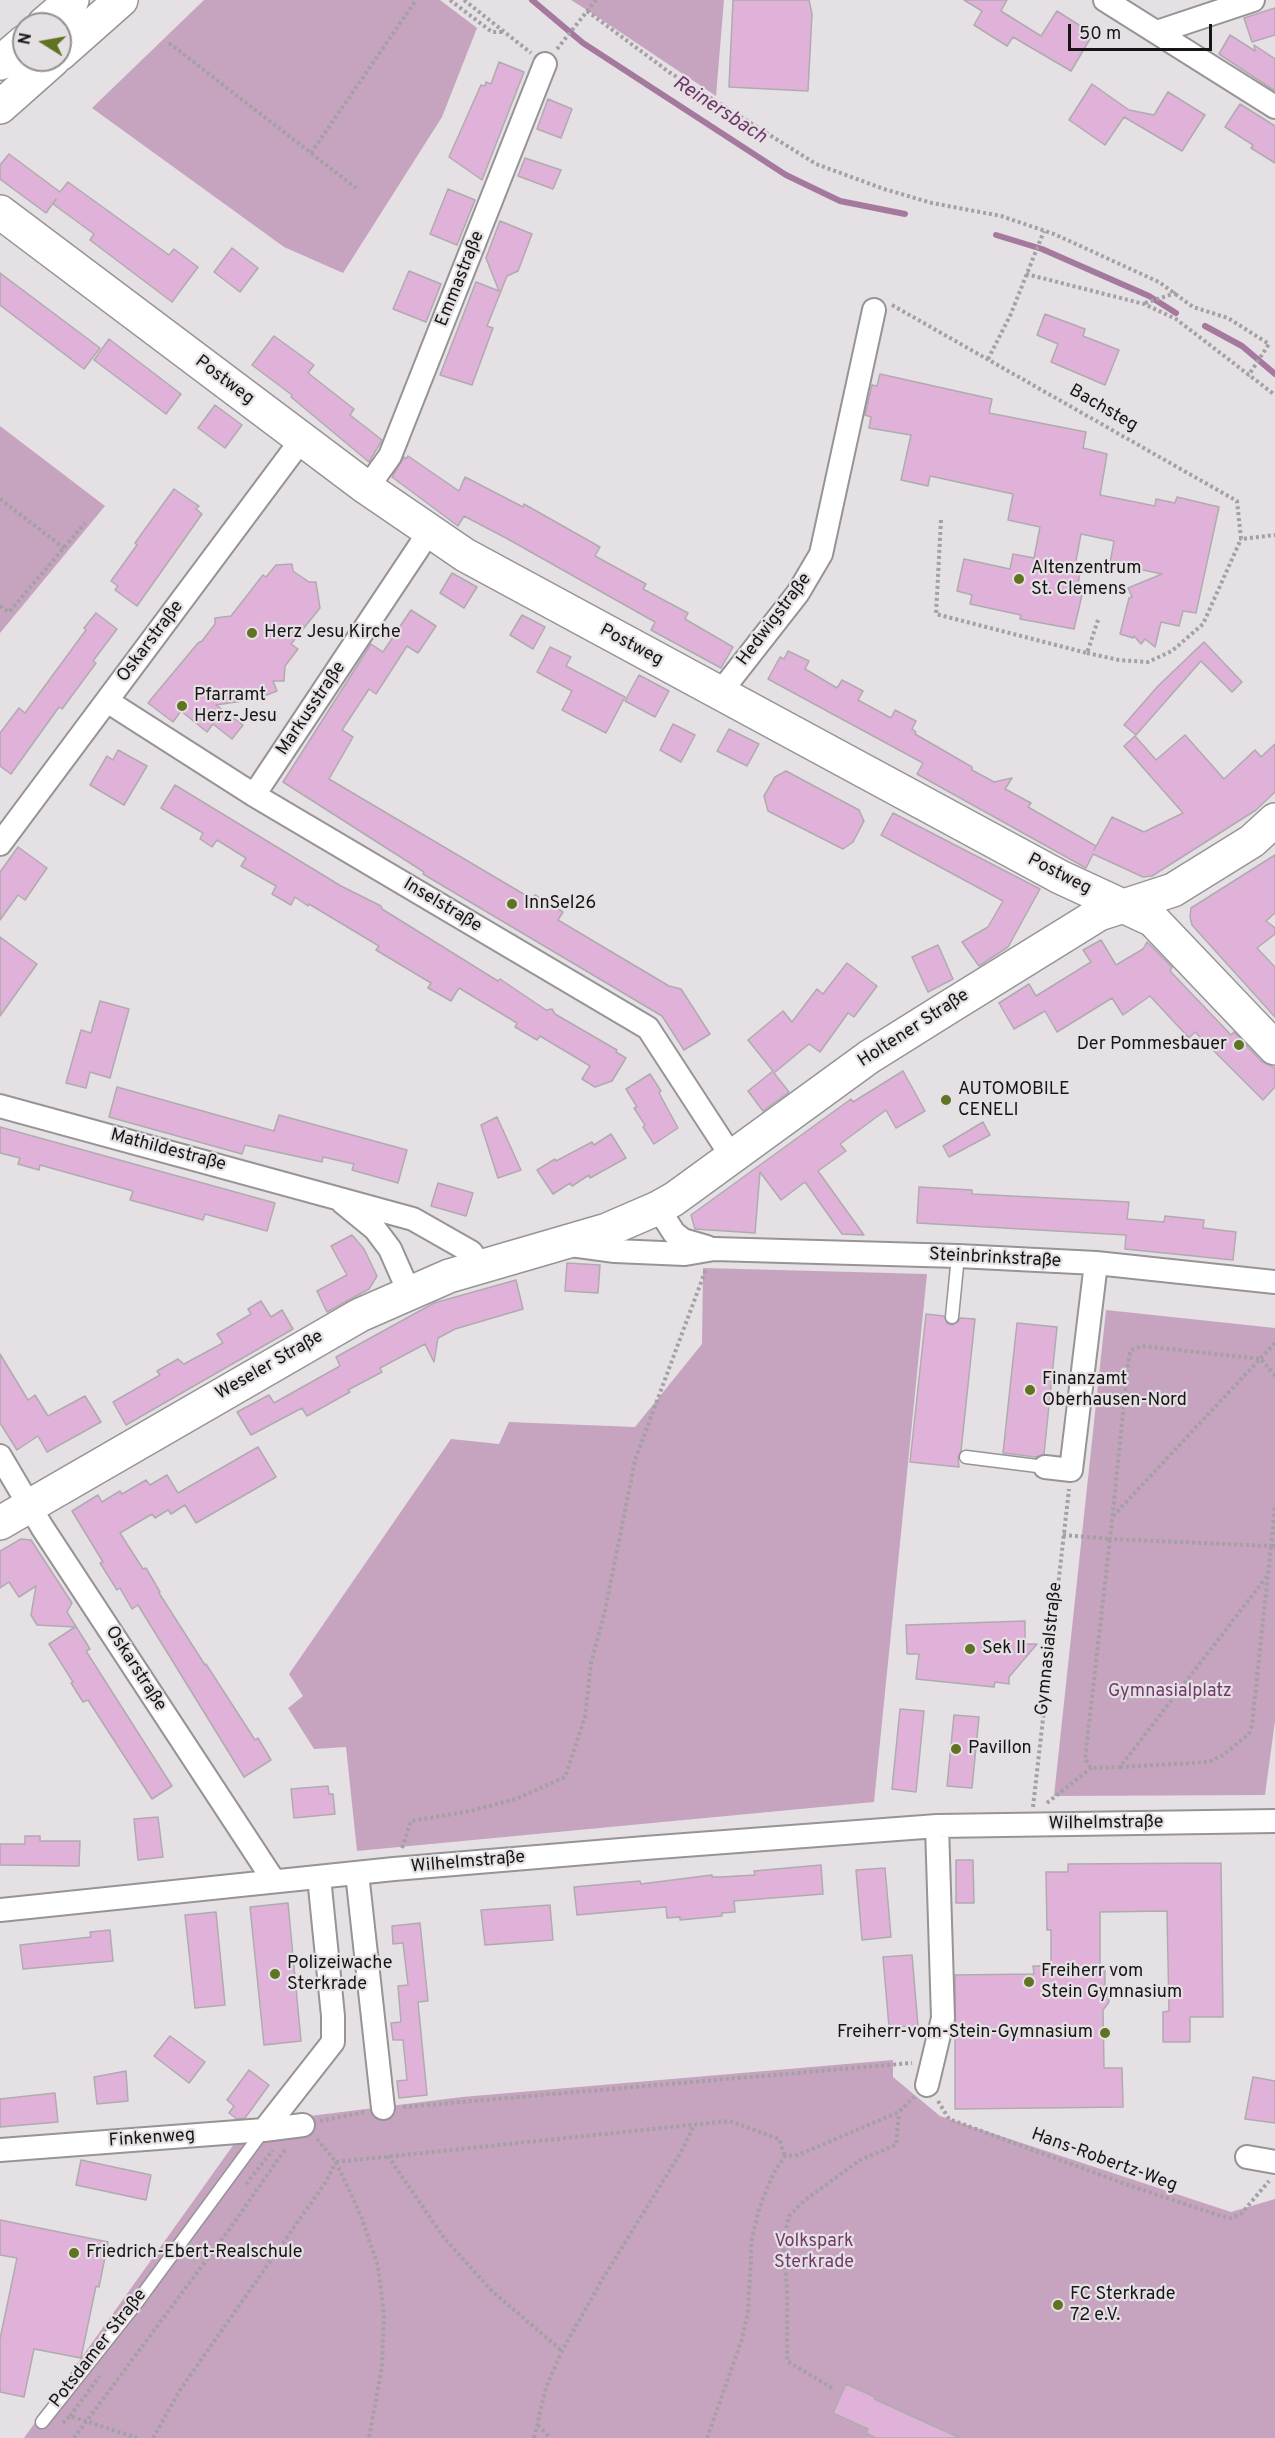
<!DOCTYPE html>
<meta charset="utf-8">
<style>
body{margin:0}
#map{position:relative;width:1275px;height:2438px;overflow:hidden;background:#e4e0e3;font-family:Overpass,sans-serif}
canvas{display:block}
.north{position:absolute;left:12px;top:12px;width:60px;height:60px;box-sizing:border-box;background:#e4e0e3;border:2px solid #928f91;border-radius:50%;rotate:281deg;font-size:16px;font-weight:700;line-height:24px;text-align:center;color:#171516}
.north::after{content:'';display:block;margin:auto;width:21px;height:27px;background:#5f7322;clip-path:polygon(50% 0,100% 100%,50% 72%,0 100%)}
.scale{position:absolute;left:1068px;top:24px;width:144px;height:27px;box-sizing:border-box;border:3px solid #171516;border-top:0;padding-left:8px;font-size:18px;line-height:21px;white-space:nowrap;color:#171516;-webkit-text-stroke:4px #e4e0e3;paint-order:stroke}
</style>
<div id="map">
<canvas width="1275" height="2438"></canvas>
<div class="north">N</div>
<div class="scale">50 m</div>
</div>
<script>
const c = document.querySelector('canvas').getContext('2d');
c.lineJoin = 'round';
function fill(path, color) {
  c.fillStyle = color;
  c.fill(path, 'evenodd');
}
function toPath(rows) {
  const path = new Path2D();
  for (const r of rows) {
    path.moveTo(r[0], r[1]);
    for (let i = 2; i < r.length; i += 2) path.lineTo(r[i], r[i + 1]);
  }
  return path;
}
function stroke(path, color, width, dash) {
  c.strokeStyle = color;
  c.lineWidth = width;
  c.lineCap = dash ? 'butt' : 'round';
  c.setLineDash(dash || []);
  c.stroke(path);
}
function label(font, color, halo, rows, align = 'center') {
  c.font = font + ' Overpass,sans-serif';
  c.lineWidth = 4.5;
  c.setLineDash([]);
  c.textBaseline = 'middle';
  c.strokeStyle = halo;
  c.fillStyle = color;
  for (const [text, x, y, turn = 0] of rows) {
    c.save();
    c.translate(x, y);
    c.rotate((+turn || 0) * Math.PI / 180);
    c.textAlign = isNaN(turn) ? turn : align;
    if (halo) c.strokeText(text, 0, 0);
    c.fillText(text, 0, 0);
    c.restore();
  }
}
fill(toPath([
 [204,0,440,0,477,28,442,117,343,273,284,247,92,108],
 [571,0,724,0,716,96,587,10],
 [0,426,105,506,0,633],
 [703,1268,927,1274,874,1802,357,1851,346,1747,314,1749,288,1708,303,1696,289,1674,451,1439,499,1444,509,1422,635,1427,702,1344],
 [1106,1310,1275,1328,1275,1721,1265,1795,1054,1796],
 [893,2060,893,2077,940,2116,1231,2212,1275,2199,1275,2438,24,2438,234,2144,298,2135,310,2116,462,2097]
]), '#c6a4c0');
stroke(toPath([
 [532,0,583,43,786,175,840,201,905,214],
 [996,235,1042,249,1149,296,1176,313],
 [1205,326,1242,346,1275,374]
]), '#a4799d', 6);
const building = toPath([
 [733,0,809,0,812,14,808,91,729,87,733,0],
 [964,0,1007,0,1001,11,1041,36,1057,11,1093,34,1071,71,1013,37,1007,46,974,25,982,11,964,0],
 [1275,8,1275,35,1252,42,1244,18,1275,8],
 [1230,35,1255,51,1254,45,1275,59,1275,91,1219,54,1230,35],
 [499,62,524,72,482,180,449,157,481,85,485,86,486,82,491,84,499,62],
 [1092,84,1129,110,1154,115,1168,92,1205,115,1182,151,1124,117,1105,145,1069,120,1092,84],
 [548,99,572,109,561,138,537,129,548,99],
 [1240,104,1275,126,1275,163,1251,148,1253,145,1225,127,1240,104],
 [9,154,60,192,68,182,169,255,174,249,198,267,172,302,90,240,94,234,53,204,56,199,46,213,0,179,0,165,9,154],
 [525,158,561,170,553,189,518,176,525,158],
 [448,189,475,200,457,245,430,234,448,189],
 [500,221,532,234,518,271,507,276,487,326,493,328,472,385,440,375,476,282,499,291,486,258,500,221],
 [232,248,258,268,240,292,214,272,232,248],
 [409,271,441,284,426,322,393,309,409,271],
 [0,273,100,348,84,369,0,305,0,273],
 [1045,314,1085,329,1083,336,1119,350,1105,385,1051,362,1058,344,1037,335,1045,314],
 [274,336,314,365,308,373,354,409,350,415,382,440,369,462,291,397,292,395,252,365,274,336],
 [109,339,181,394,166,414,94,360,109,339],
 [880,374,992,399,989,413,1086,432,1083,448,1107,454,1100,495,1155,506,1156,499,1175,503,1177,497,1219,507,1196,613,1183,611,1179,626,1161,622,1155,647,1145,639,1141,644,1134,636,1133,638,1120,634,1129,598,1132,597,1128,588,1162,574,1110,563,1114,541,1081,534,1075,566,1081,568,1077,589,1083,591,1074,629,1020,619,1021,615,970,604,972,595,957,591,964,559,1010,569,1013,554,1034,558,1040,527,1008,520,1013,494,930,476,928,486,901,480,911,435,869,428,871,417,865,415,872,385,877,386,880,374],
 [215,405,242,425,225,448,198,428,215,405],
 [408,456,459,491,465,477,523,507,524,504,600,547,595,556,646,584,643,589,688,613,685,619,733,647,721,668,651,630,655,622,506,538,464,516,458,526,392,477,404,457,406,459,408,456],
 [174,489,199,506,196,509,202,514,137,606,115,590,118,586,111,581,137,545,135,543,174,489],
 [292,564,293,571,309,582,316,582,320,608,291,644,298,649,285,666,284,681,273,681,277,691,256,699,216,705,243,725,232,739,213,724,207,732,181,711,173,722,148,703,198,643,202,641,215,624,215,618,231,616,263,575,266,577,276,565,292,564],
 [452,573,477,587,464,608,440,593,452,573],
 [411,610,436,626,418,653,407,646,376,694,369,689,342,730,353,737,329,779,532,899,535,895,563,912,558,920,669,986,681,989,710,1034,684,1050,662,1016,423,874,424,872,283,782,371,644,383,652,411,610],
 [96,613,117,629,93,661,96,663,62,709,59,707,11,774,0,766,0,733,19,708,25,713,86,630,84,628,96,613],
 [522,615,545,627,533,649,510,635,522,615],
 [1204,642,1242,682,1232,692,1201,661,1136,735,1124,725,1158,686,1204,642],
 [550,647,571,657,566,666,625,697,606,733,562,710,572,691,537,672,550,647],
 [788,651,809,661,805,669,837,688,842,680,863,691,858,700,891,718,895,710,916,721,912,729,916,732,915,734,972,767,972,770,994,782,1012,778,1005,789,1031,803,1028,807,1096,846,1094,850,1112,817,1144,832,1183,813,1124,746,1135,736,1156,760,1185,735,1224,779,1255,750,1261,757,1275,744,1275,792,1256,810,1152,876,1143,877,1093,854,1086,868,917,774,923,763,768,679,780,657,784,659,788,651],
 [639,675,669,691,655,717,625,701,639,675],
 [673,724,695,735,681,762,660,750,673,724],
 [729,729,759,744,747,766,717,751,729,729],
 [118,750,147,766,124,805,90,785,107,756,113,760,118,750],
 [786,771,859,810,864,821,853,842,843,849,768,811,764,796,775,777,786,771],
 [175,785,341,886,381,906,382,909,485,973,498,981,500,979,546,1010,552,1009,555,1014,617,1050,616,1052,626,1058,612,1081,595,1087,582,1079,590,1066,540,1036,537,1040,515,1027,517,1023,459,988,451,1001,428,988,431,983,376,950,379,946,309,904,308,906,295,897,291,905,272,894,276,886,241,866,246,858,217,840,212,847,200,839,203,833,161,808,175,785],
 [893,813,1040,889,1008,947,979,966,962,942,988,927,1003,901,881,835,893,813],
 [18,847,47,868,25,900,18,895,0,920,0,872,18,847],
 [1275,855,1275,913,1266,921,1275,928,1275,934,1257,948,1275,967,1275,1017,1192,925,1190,917,1191,908,1275,855],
 [0,937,37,964,0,1016,0,937],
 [1101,940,1116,965,1143,949,1147,942,1172,967,1170,971,1231,1035,1234,1032,1261,1061,1275,1068,1275,1087,1263,1100,1195,1032,1189,1038,1150,996,1123,1015,1112,998,1057,1032,1045,1011,1014,1029,999,1003,1029,984,1036,996,1091,962,1083,950,1101,940],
 [938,945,953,979,928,992,912,957,938,945],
 [847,963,877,986,854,1017,848,1013,820,1052,809,1044,774,1073,789,1092,763,1111,748,1091,773,1071,748,1040,783,1011,792,1022,817,989,823,994,847,963],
 [100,1001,129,1009,110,1078,90,1072,86,1088,66,1083,81,1030,91,1033,100,1001],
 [903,1071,925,1111,896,1128,886,1110,840,1144,846,1151,818,1171,864,1235,842,1234,805,1182,781,1200,760,1172,755,1233,695,1229,691,1215,851,1099,853,1102,903,1071],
 [650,1074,661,1091,659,1093,678,1128,654,1144,643,1127,645,1125,634,1108,637,1107,626,1089,650,1074],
 [117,1087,274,1131,279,1115,407,1150,398,1183,352,1170,354,1164,323,1157,322,1162,245,1145,242,1154,109,1117,117,1087],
 [497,1117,521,1170,498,1178,481,1125,497,1117],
 [983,1122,990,1135,949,1157,943,1146,983,1122],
 [0,1127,275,1203,267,1231,205,1214,203,1220,130,1200,133,1191,40,1165,39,1170,18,1164,20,1158,0,1153,0,1127],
 [611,1134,626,1158,590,1178,589,1175,572,1186,570,1183,553,1194,537,1170,555,1159,556,1161,592,1142,594,1145,611,1134],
 [438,1183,473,1193,466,1216,431,1206,438,1183],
 [919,1187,972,1190,972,1194,1129,1202,1127,1219,1164,1222,1165,1216,1204,1220,1203,1228,1236,1232,1233,1260,1125,1249,1126,1235,917,1223,919,1187],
 [352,1235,364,1249,377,1276,369,1289,327,1312,317,1291,347,1275,331,1246,352,1235],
 [567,1263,600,1265,598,1293,565,1291,567,1263],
 [516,1280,523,1309,455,1329,438,1338,434,1362,425,1344,380,1368,382,1372,348,1390,350,1392,307,1416,302,1408,251,1435,237,1412,269,1395,274,1403,340,1366,336,1357,434,1303,516,1280],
 [261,1301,271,1317,282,1310,293,1329,126,1425,113,1402,160,1375,157,1371,178,1359,184,1364,223,1343,217,1334,251,1314,248,1309,261,1301],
 [926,1314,944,1316,947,1323,952,1325,958,1322,960,1318,975,1319,961,1451,958,1457,959,1467,910,1462,926,1314],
 [1017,1323,1057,1327,1044,1454,1036,1457,1003,1453,1017,1323],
 [0,1354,28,1400,35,1395,48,1416,85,1396,101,1422,47,1452,38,1436,17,1450,0,1423,0,1354],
 [258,1447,276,1477,196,1523,185,1505,171,1514,168,1510,155,1518,152,1514,120,1533,143,1569,146,1568,160,1592,159,1593,205,1665,206,1664,255,1740,258,1738,271,1760,244,1777,138,1605,132,1609,120,1588,117,1590,100,1563,103,1562,72,1511,98,1495,102,1502,120,1491,122,1494,146,1480,150,1485,167,1475,178,1493,258,1447],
 [21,1539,31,1540,72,1603,67,1612,90,1649,86,1651,172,1786,152,1799,88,1700,83,1702,71,1683,73,1682,49,1644,75,1627,37,1625,31,1615,36,1586,19,1597,9,1582,0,1588,0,1551,21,1539],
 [1025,1621,1025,1644,1037,1644,1009,1677,1009,1684,995,1682,994,1687,916,1679,919,1654,907,1654,906,1625,1025,1621],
 [900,1709,924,1711,916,1792,892,1789,900,1709],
 [954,1715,979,1717,972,1788,947,1786,954,1715],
 [328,1786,329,1794,333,1794,335,1814,294,1818,291,1789,328,1786],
 [158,1817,163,1857,138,1860,134,1819,158,1817],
 [25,1836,40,1836,40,1841,80,1841,79,1866,0,1865,0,1844,25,1844,25,1836],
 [956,1860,973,1860,974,1903,956,1903,956,1860],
 [1221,1863,1223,2017,1190,2017,1190,2042,1163,2042,1163,2012,1169,2011,1167,1911,1100,1912,1100,1965,1105,1965,1105,1990,1109,1994,1109,2002,1103,2010,1104,2068,1122,2068,1123,2107,955,2109,955,1975,1034,1974,1033,1966,1051,1966,1051,1930,1047,1930,1046,1872,1068,1872,1068,1864,1221,1863],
 [821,1865,823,1894,734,1901,735,1912,722,1913,722,1916,680,1920,680,1917,667,1918,666,1907,577,1915,574,1887,640,1881,641,1884,712,1875,712,1877,721,1877,755,1875,754,1871,821,1865],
 [885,1868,891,1937,862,1940,856,1870,885,1868],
 [288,1903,301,2041,264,2045,250,1907,288,1903],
 [550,1905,553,1940,485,1945,481,1910,550,1905],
 [216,1912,225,2005,195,2008,185,1915,216,1912],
 [420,1923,428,2001,418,2002,427,2095,399,2098,397,2081,407,2080,403,2040,393,2040,391,2023,401,2022,398,1986,408,1985,403,1943,393,1944,392,1926,420,1923],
 [110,1930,113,1961,23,1969,20,1945,91,1937,90,1932,110,1930],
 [912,1955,918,2026,889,2027,883,1957,912,1955],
 [170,2036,205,2062,189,2083,154,2056,170,2036],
 [249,2070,269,2085,245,2118,237,2119,229,2113,234,2106,227,2100,249,2070],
 [126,2071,128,2101,97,2104,94,2077,126,2071],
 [1253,2077,1275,2081,1275,2123,1245,2119,1253,2077],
 [55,2093,58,2122,0,2127,0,2099,55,2093],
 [81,2160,151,2175,146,2200,76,2185,81,2160],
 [0,2220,108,2242,99,2287,96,2286,81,2358,34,2349,24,2397,0,2392,0,2339,17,2258,0,2255,0,2220],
 [846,2384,875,2397,874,2399,960,2438,876,2438,866,2433,868,2429,833,2413,846,2384]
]);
fill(building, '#e1b2d9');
stroke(building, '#afabae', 1.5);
const lane = toPath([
 [952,1317,958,1256],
 [966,1457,1045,1467],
 [42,2422,138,2301,263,2131]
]);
const street = toPath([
 [1105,0,1275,107],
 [1157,32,1253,0],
 [367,488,390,456,545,64],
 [719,694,798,593,821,554,874,310],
 [107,701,254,795,648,1028,732,1157],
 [254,795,429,532],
 [0,844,302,439],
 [0,1106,413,1219,471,1252,481,1266],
 [342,1202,375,1229,390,1249,409,1292],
 [658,1208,674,1233,683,1240,707,1247],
 [571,1245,615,1251,685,1254,714,1249,958,1256,1096,1263,1275,1282],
 [0,1456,42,1527,274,1881],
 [1045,1467,1071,1470,1096,1263],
 [357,1873,383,2108],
 [0,1910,394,1869,645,1848,937,1826,1275,1821],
 [927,2085,943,2018,937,1826],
 [264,2130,333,2042,333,2016,319,1877],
 [0,2150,264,2130,303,2125],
 [1247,2157,1275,2162]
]);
const secondary = toPath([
 [0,212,367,488,465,555,1060,877,1153,920,1275,1048],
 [0,1523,360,1315,449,1276,607,1230,658,1208,674,1199,869,1057,944,1010,1099,914,1173,890,1252,841,1275,820]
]);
const highway = toPath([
 [44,24,72,0],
 [60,54,121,0],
 [0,63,24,42],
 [0,107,53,60]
]);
stroke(lane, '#979397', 15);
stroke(street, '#979397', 26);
stroke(secondary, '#979397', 36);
stroke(highway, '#979397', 36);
stroke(toPath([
 [450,0,492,32,503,32],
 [464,0,531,53],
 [587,11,669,72,816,164,884,189,932,203,1001,216,1054,234,1159,282,1193,307,1228,318,1269,344,1248,376],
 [169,43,356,188],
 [557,49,596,0],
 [311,153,416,0],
 [1026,274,1144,304,1176,319,1275,395],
 [1145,303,1176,293],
 [892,305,1237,501,1241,539,1275,535],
 [988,359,1010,316,1044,231],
 [0,499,64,548],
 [941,520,936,614,1087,653,1098,620],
 [0,606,9,612,85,523],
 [1087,653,1119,660,1148,662,1172,651,1203,624,1241,539],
 [1275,1376,1261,1359,1142,1346,1131,1350,1129,1356,1110,1539,1271,1546,1275,1507],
 [1113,1516,1275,1343],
 [1063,1535,1110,1539,1085,1759,1091,1768,1120,1767,1268,1575],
 [1120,1767,1209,1762,1223,1755,1249,1734,1252,1725,1271,1546,1275,1546],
 [1047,1803,1091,1768],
 [1033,1807,1069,1489],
 [402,1848,411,1821,470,1811,516,1799,565,1777,585,1717,591,1663,605,1611,635,1460,706,1269],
 [938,2101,949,2119,1125,2184,1221,2216,1231,2218,1241,2214,1269,2181],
 [403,2107,912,2063],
 [320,2121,365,2112],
 [317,2139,336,2162,729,2121,779,2139,785,2156],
 [388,2156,444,2238,492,2291,562,2351],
 [336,2162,361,2216,378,2266,384,2315,382,2366,369,2438],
 [246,2184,273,2150],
 [832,2388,787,2361,787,2288,783,2242,789,2216,805,2200,860,2160,896,2145,899,2113],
 [70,2416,100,2376],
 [63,2423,70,2416,137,2438],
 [538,2425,550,2438],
 [74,2438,231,2227,286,2148],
 [153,2438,180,2390,325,2183,336,2162],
 [534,2438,546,2387,562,2351,603,2278,681,2152,694,2125],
 [707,2438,742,2339,748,2313,752,2238,760,2206,773,2174,785,2156,798,2155,899,2112,914,2097]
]), '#a4a0a3', 4, [3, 3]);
stroke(lane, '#fff', 12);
stroke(street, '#fff', 22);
stroke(secondary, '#fff', 33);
stroke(highway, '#fff', 33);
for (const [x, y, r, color] of [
 [1019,579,6,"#5f7322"],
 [252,633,6,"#5f7322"],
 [182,706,6,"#5f7322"],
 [512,904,6,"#5f7322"],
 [1239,1045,6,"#5f7322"],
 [946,1100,6,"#5f7322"],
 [1030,1390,6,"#5f7322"],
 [970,1649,6,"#5f7322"],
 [956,1749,6,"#5f7322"],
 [275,1974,6,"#5f7322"],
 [1029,1982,6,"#5f7322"],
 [1105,2033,6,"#5f7322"],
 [74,2253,6,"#5f7322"],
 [1058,2305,6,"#5f7322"]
]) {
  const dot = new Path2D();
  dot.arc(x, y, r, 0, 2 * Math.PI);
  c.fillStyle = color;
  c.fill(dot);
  stroke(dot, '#e4e0e3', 2);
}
label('18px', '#171516', '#e4e0e3', [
 ["Emmastraße",461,279,-68],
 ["Postweg",224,381,37],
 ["Bachsteg",1103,409,30],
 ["Hedwigstraße",775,620,-53],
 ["Oskarstraße",151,642,-53],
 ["Postweg",631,646,28],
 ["Markusstraße",312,709,-56],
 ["Postweg",1059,875,27],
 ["Inselstraße",442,906,31],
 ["Holtener Straße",914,1029,-33],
 ["Mathildestraße",168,1151,15],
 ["Steinbrinkstraße",995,1259,3],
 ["Weseler Straße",270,1366,-30],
 ["Gymnasialstraße",1050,1649,-84],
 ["Oskarstraße",135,1669,57],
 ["Wilhelmstraße",1106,1824,-1],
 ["Wilhelmstraße",468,1863,-5],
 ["Finkenweg",152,2139,-4],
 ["Hans-Robertz-Weg",1104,2161,20],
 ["Potsdamer Straße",99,2349,-52]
]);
label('18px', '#171516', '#e4e0e3', [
 ["Altenzentrum",1031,569],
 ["St. Clemens",1031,590],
 ["Herz Jesu Kirche",264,633],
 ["Pfarramt",194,696],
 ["Herz-Jesu",194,717],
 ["InnSel26",524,904],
 ["Der Pommesbauer",1227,1045,"right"],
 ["AUTOMOBILE",958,1090],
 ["CENELI",958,1111],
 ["Finanzamt",1042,1380],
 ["Oberhausen-Nord",1042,1401],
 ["Sek II",982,1649],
 ["Pavillon",968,1749],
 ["Polizeiwache",287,1964],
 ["Sterkrade",287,1985],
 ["Freiherr vom",1041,1972],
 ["Stein Gymnasium",1041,1993],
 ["Freiherr-vom-Stein-Gymnasium",1093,2033,"right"],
 ["Friedrich-Ebert-Realschule",86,2253],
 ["FC Sterkrade",1070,2295],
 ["72 e.V.",1070,2316]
], 'left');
label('18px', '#723a6a', '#e4e0e3', [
 ["Gymnasialplatz",1170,1692],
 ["Volkspark",814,2242],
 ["Sterkrade",814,2263]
]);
label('italic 20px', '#6f3768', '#e4e0e3', [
 ["Reinersbach",719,111,33]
]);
</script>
